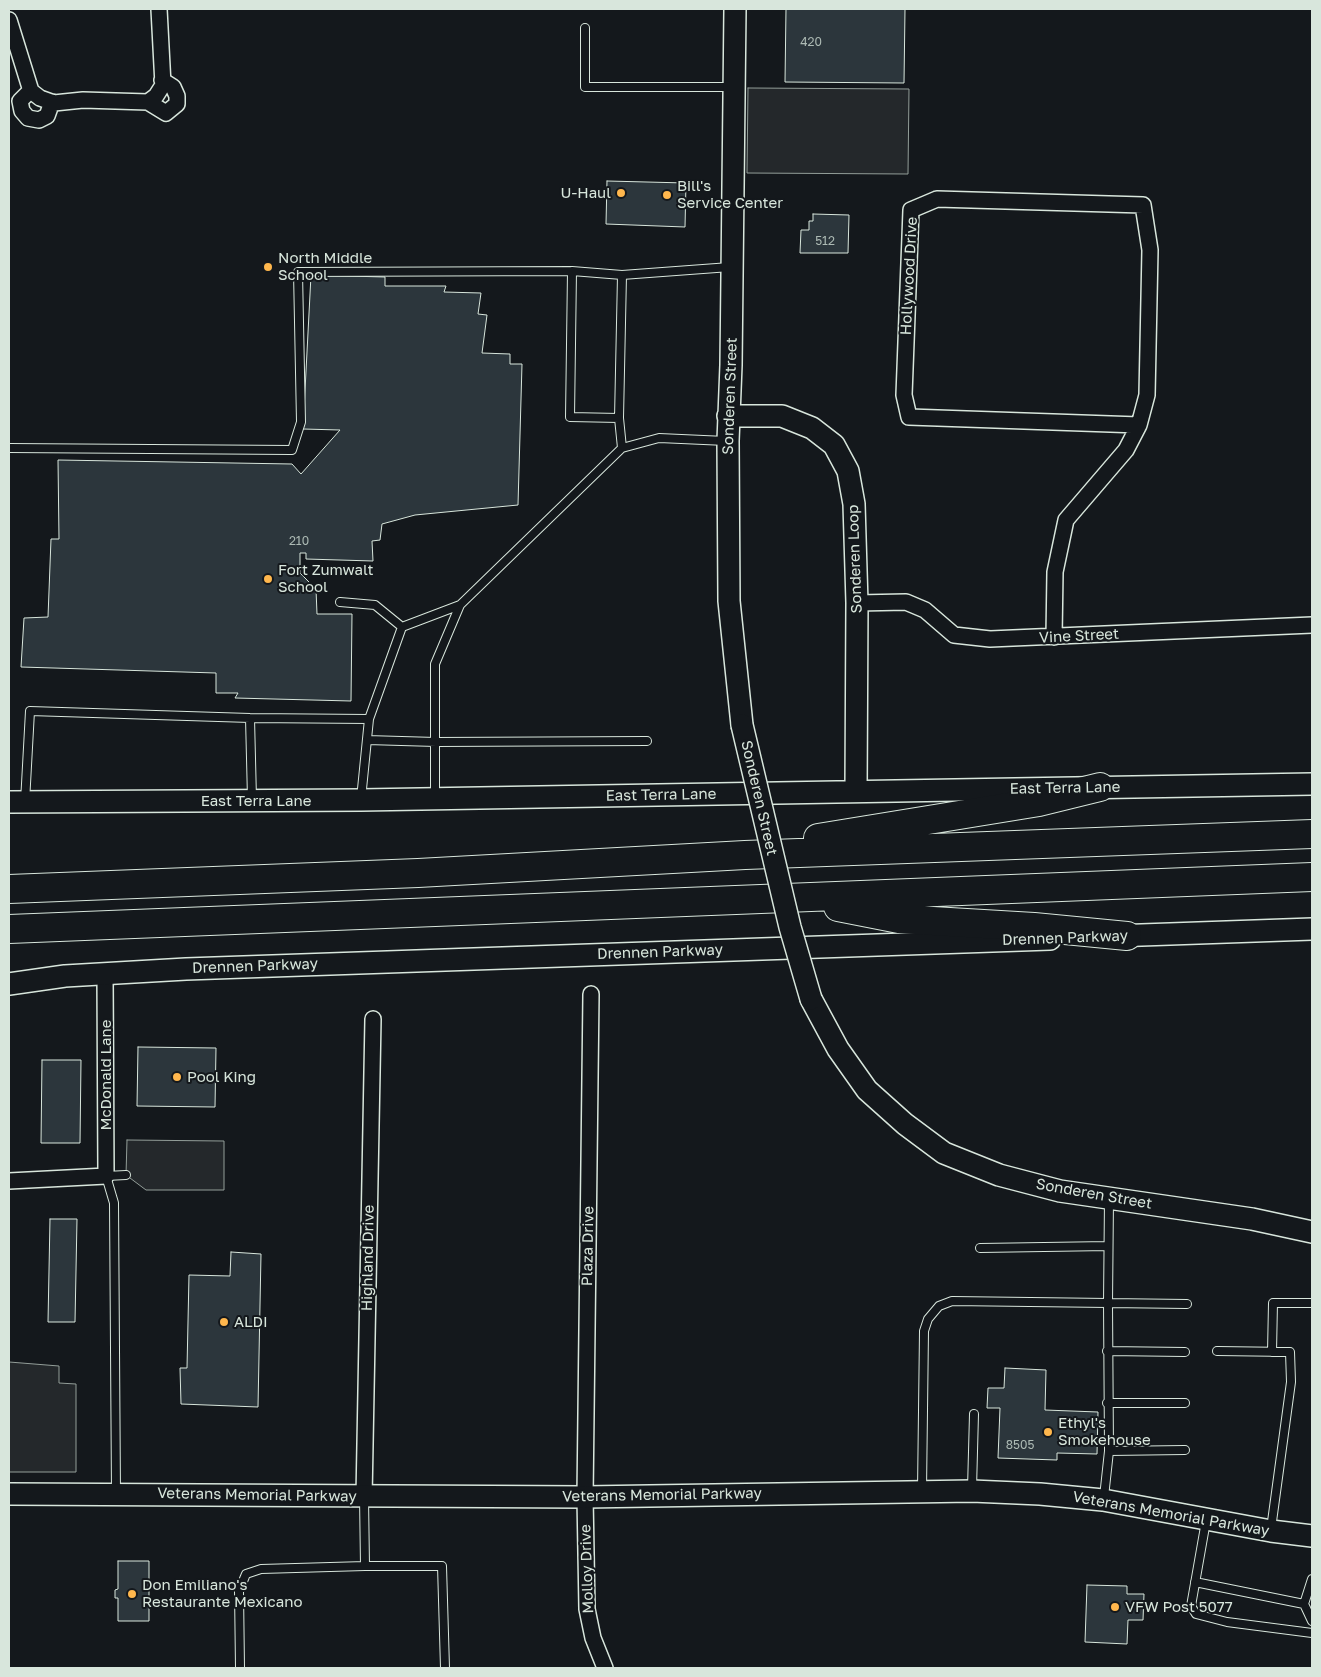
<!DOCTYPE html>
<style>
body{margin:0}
#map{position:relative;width:1321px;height:1677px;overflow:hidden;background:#14181c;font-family:"Golos Text",sans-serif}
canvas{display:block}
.frame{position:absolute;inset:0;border:10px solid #d8e6dc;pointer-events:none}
</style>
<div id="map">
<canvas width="1321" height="1677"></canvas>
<div class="frame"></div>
</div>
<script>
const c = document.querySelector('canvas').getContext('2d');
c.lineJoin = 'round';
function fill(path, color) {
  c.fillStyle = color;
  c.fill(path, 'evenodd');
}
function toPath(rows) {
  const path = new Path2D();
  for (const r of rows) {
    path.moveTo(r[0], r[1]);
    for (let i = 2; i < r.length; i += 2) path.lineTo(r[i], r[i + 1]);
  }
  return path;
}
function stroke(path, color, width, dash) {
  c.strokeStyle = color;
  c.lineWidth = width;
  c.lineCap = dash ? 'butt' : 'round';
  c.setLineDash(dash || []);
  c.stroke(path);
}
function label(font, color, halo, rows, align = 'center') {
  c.font = font + ' "Golos Text",sans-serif';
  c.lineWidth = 4;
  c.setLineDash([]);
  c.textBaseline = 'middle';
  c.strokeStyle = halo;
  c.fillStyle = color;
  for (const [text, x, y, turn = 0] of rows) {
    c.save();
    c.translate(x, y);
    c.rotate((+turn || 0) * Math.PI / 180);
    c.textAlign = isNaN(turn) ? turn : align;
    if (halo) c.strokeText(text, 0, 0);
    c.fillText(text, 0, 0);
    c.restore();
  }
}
const parking = toPath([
 [748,88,909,89,908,174,747,173,748,88],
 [127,1140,224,1141,224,1190,146,1190,126,1175,127,1140],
 [9,1362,59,1366,59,1383,76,1384,76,1472,9,1472,9,1362]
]);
fill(parking, '#24282b');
stroke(parking, '#939e99', 1);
const building = toPath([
 [786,9,905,9,904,83,785,82,786,9],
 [607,181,686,183,685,227,606,224,607,181],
 [813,214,849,215,848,253,800,253,801,230,809,230,809,221,813,221,813,214],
 [311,275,385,277,385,286,446,286,444,292,481,293,478,314,487,315,482,353,510,354,510,364,522,364,518,505,415,515,382,524,380,540,372,541,373,561,306,559,306,553,300,553,300,573,316,589,317,614,352,614,351,701,235,698,238,693,216,693,216,673,21,667,24,618,48,617,51,539,59,539,58,460,292,464,301,474,340,430,303,429,311,275],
 [138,1047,216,1048,215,1107,137,1106,138,1047],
 [42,1060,81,1060,80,1143,41,1143,42,1060],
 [50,1219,77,1219,75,1322,48,1322,50,1219],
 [231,1252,261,1254,258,1407,181,1404,180,1368,187,1368,189,1275,230,1276,231,1252],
 [1005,1368,1046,1370,1045,1410,1098,1412,1097,1454,1057,1453,1057,1460,998,1458,1000,1408,987,1408,988,1388,1004,1388,1005,1368],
 [118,1561,149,1561,149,1621,118,1621,118,1598,115,1598,115,1590,118,1589,118,1561],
 [1087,1585,1127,1586,1127,1594,1144,1594,1143,1620,1128,1620,1127,1644,1085,1642,1087,1585]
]);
fill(building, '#2c363c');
stroke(building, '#d8e6dc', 1);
const lane = toPath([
 [585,28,585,87,732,87],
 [572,271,570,417,619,418],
 [622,275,619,418,622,448],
 [9,448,292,450,301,422,298,272,572,271,622,275,730,267],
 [340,602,375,605,402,627],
 [250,718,252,799],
 [367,740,436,742,647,741],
 [435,798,435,664,460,605,622,448,659,438,726,441],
 [361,799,369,719,402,627,460,605],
 [25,802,30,711,250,718,369,719],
 [1109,1199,1108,1303,1187,1304],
 [980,1248,1108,1246],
 [1107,1351,1185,1352],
 [1217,1351,1290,1352,1291,1382,1271,1529],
 [1272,1352,1273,1303,1312,1303],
 [1107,1403,1185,1403],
 [1109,1451,1185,1450],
 [972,1489,974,1414],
 [922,1490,924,1331,928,1319,939,1306,952,1301,1108,1303,1109,1451,1104,1497],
 [116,1494,114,1203,106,1176,126,1175],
 [364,1497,365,1566,442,1566,445,1668],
 [1206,1521,1191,1606,1196,1614,1227,1622,1312,1633],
 [1312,1579,1304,1604,1312,1621],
 [1195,1582,1304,1604],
 [240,1668,239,1591,246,1574,261,1569,365,1566]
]);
const street = toPath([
 [9,20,31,91,40,98,54,103,83,100,148,102,156,96,163,85,159,9],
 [31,90,20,101,22,111,28,118,39,120,47,116,52,102],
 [148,102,166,113,177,104,177,96,173,87,162,80],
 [937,199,1143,205,1150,250,1147,395,1139,425,909,417,904,395,911,210,937,199],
 [857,603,906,602,925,610,954,635,990,639,1312,625],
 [1054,637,1055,572,1066,520,1126,450,1139,425],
 [591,994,585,1497,587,1609,593,1638,605,1668],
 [9,1181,106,1176,105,974],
 [364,1497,373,1019]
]);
const secondary = toPath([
 [735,9,731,365,728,441,729,601,742,725],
 [728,416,782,416,812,428,834,445,848,471,854,504,857,603,856,790],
 [9,802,361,800,1312,784],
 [1113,936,1312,929],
 [9,984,65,976,186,969,1050,939],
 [811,999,838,1049,867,1090,905,1124,944,1153,999,1175,1060,1191,1252,1219,1312,1232],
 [9,1494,585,1497,972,1491,1040,1494,1103,1500,1271,1531,1312,1536]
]);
const highway = toPath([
 [818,838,1039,802,1100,787],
 [9,889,418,873,745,855,1312,834],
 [838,907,899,919,1034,927,1127,936],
 [9,929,1312,877]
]);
stroke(lane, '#d8e6dc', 10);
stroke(street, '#d8e6dc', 18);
stroke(secondary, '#d8e6dc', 24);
stroke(highway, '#d8e6dc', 30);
stroke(lane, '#14181c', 8);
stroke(street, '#14181c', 15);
stroke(secondary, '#14181c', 21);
stroke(highway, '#14181c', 28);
const secondaryBridge = toPath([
 [742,725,790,927,811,999]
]);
stroke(secondaryBridge, '#d8e6dc', 24, []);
stroke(secondaryBridge, '#14181c', 21);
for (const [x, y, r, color] of [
 [621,193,5,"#ffb74d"],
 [667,195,5,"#ffb74d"],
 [268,267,5,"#ffb74d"],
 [268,579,5,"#ffb74d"],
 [177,1077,5,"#ffb74d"],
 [224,1322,5,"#ffb74d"],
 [1048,1432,5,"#ffb74d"],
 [132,1594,5,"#ffb74d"],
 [1115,1607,5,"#ffb74d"]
]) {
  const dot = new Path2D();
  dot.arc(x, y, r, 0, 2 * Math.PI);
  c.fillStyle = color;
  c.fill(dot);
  stroke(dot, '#14181c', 2);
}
label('12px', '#adbab4', null, [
 ["420",811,42],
 ["512",825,241],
 ["210",299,541],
 ["8505",1020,1445]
]);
label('15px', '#d8e6dc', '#14181c', [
 ["Bill's",677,186],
 ["Service Center",677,203],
 ["U-Haul",611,193,"right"],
 ["North Middle",278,258],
 ["School",278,275],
 ["Fort Zumwalt",278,570],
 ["School",278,587],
 ["Pool King",187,1077],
 ["ALDI",234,1322],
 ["Ethyl's",1058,1423],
 ["Smokehouse",1058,1440],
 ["Don Emiliano's",142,1585],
 ["Restaurante Mexicano",142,1602],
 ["VFW Post 5077",1125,1607]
], 'left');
label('15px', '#d8e6dc', '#14181c', [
 ["Hollywood Drive",909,276,-87],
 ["Sonderen Street",730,396,-88],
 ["Sonderen Loop",855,559,-92],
 ["Vine Street",1079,636,-3],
 ["East Terra Lane",1065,788,-1],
 ["East Terra Lane",661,795,-1],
 ["Sonderen Street",759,798,77],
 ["East Terra Lane",256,801],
 ["Drennen Parkway",1065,938,-2],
 ["Drennen Parkway",660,952,-2],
 ["Drennen Parkway",255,966,-2],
 ["McDonald Lane",106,1075,-90],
 ["Sonderen Street",1094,1194,10],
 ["Plaza Drive",588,1246,-89],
 ["Highland Drive",368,1258,-89],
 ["Veterans Memorial Parkway",257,1495,1],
 ["Veterans Memorial Parkway",662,1495,-1],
 ["Veterans Memorial Parkway",1171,1514,10],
 ["Molloy Drive",587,1569,-92]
]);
</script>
